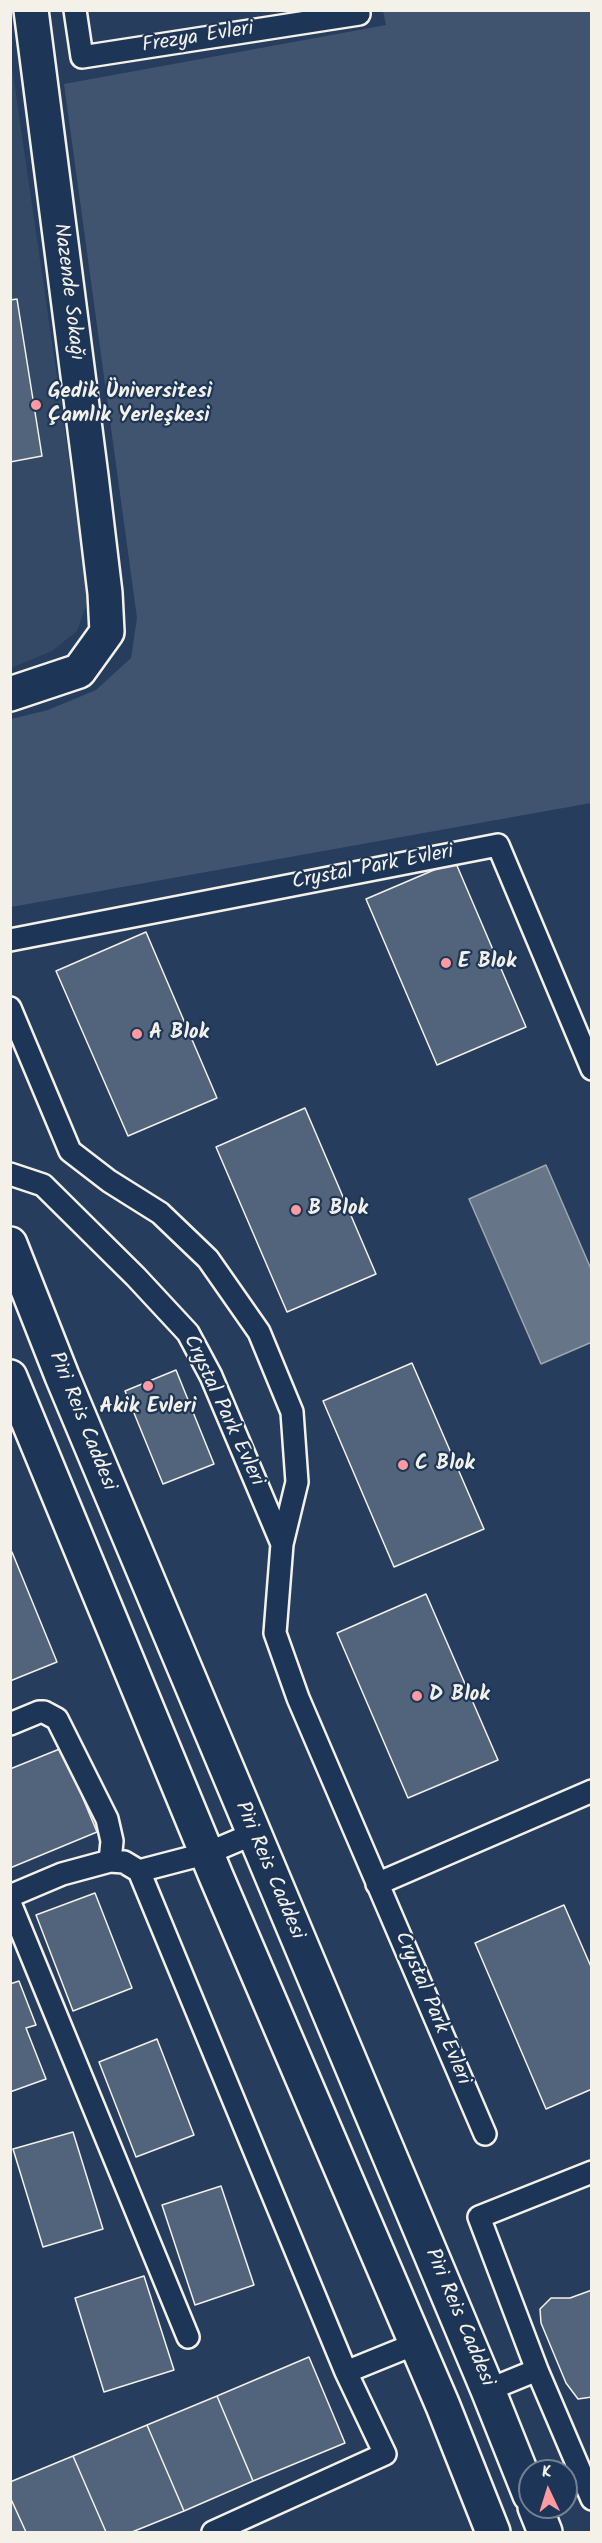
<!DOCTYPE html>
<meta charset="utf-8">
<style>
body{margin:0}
#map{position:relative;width:602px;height:2543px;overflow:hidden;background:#263d5d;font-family:Kalam,sans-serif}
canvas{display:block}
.frame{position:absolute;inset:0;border:12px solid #f4f1e8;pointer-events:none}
.north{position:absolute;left:518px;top:2459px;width:60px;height:60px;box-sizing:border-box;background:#1d3557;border:2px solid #738091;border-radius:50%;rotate:356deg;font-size:16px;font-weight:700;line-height:24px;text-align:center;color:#f4f1e8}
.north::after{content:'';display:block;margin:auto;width:21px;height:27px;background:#ff9aa2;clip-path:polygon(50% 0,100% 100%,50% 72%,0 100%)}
</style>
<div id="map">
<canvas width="602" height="2543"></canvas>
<div class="frame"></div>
<div class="north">K</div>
</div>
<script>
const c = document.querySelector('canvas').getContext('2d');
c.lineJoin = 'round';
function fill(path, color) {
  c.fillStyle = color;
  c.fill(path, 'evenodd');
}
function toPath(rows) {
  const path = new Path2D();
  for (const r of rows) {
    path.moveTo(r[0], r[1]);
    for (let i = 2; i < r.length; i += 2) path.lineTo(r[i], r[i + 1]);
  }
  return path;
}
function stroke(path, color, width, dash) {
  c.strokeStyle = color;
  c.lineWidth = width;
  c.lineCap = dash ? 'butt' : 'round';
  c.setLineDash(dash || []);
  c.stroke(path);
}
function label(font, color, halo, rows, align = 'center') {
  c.font = font + ' Kalam,sans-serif';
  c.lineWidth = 4.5;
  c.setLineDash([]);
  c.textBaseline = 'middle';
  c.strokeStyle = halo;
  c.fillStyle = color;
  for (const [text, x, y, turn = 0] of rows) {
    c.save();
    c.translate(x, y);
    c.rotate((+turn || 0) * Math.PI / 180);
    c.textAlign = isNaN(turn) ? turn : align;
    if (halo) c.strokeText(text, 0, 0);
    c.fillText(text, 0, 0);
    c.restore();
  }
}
fill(toPath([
 [10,53,89,598,77,631,52,651,11,668]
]), '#334966');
fill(toPath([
 [383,11,591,11,591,803,11,907,11,719,48,710,96,690,131,658,137,618,64,84,386,25]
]), '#40546f');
const water = toPath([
 [546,1165,591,1269,592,1342,541,1364,469,1199,546,1165]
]);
fill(water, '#677588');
stroke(water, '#9fa7ae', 1.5);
const building = toPath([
 [17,299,42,456,10,462,10,300,17,299],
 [455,861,526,1027,437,1065,366,899,455,861],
 [146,932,217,1098,128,1136,56,971,146,932],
 [305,1108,376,1274,287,1312,216,1147,305,1108],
 [412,1363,484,1529,394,1567,323,1401,412,1363],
 [176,1370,214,1464,163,1484,125,1391,176,1370],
 [12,1552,57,1662,10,1681,10,1553,12,1552],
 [426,1594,498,1760,408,1798,337,1633,426,1594],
 [62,1748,97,1832,10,1868,10,1769,62,1748],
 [95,1893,132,1988,73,2011,36,1915,95,1893],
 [564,1905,592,1969,592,2089,546,2109,475,1943,564,1905],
 [19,1981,36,2025,26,2028,46,2079,10,2092,10,1984,19,1981],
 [157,2039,194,2135,136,2157,99,2062,157,2039],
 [73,2132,103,2229,43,2247,13,2149,73,2132],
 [221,2186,254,2285,195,2305,162,2205,221,2186],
 [144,2276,174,2370,104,2392,75,2298,144,2276],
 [592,2290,592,2397,578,2399,566,2383,541,2323,540,2309,551,2298,570,2298,592,2290],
 [309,2357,345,2443,253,2481,217,2396,309,2357],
 [217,2396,253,2481,184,2511,147,2425,217,2396],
 [147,2425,184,2511,132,2532,106,2532,73,2456,147,2425],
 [73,2456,106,2532,26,2532,10,2497,10,2482,73,2456],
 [10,2497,26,2532,10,2532,10,2497]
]);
fill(building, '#52647b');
stroke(building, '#f4f1e8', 1.5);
const lane = toPath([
 [75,10,82,57,359,14],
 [10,940,498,845,592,1069],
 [10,1008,70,1151,109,1181,160,1213,208,1259,259,1332,292,1412,297,1482,282,1544],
 [10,1174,43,1185,136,1277,188,1333,211,1376,282,1544,275,1633,298,1698,485,2134],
 [10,1724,39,1712,44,1712,57,1719,107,1819,112,1841,110,1861],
 [139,1871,208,1853,253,1834],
 [377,1884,592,1791],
 [10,1896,62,1874,110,1861,124,1862,139,1871,346,2372,415,2344],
 [10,1903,188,2337],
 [537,2370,479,2217,592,2172],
 [488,2390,537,2370,592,2499],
 [213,2532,385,2454,346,2372]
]);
const street = toPath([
 [10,694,79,671,107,632,105,593,91,476,31,10]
]);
const secondary = toPath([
 [10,1244,62,1376,488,2390,530,2495],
 [10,1377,216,1876,443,2406,493,2532],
 [535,2507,545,2532]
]);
stroke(lane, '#f4f1e8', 26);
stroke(street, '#f4f1e8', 38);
stroke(secondary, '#f4f1e8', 38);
stroke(lane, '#1d3557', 21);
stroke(street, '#1d3557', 33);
stroke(secondary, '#1d3557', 33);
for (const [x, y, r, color] of [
 [36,405,6,"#ff9aa2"],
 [446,963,6,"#ff9aa2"],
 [137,1034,6,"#ff9aa2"],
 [296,1210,6,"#ff9aa2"],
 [148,1386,6,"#ff9aa2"],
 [403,1465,6,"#ff9aa2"],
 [417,1696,6,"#ff9aa2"]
]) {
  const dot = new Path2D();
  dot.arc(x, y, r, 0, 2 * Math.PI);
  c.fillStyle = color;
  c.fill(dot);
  stroke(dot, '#1d3557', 2);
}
label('21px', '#f4f1e8', '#1d3557', [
 ["Frezya Evleri",198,39,-9],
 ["Nazende Sokağı",67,292,83],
 ["Crystal Park Evleri",373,869,-11],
 ["Crystal Park Evleri",222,1411,65],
 ["Piri Reis Caddesi",81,1422,68],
 ["Piri Reis Caddesi",268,1871,67],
 ["Crystal Park Evleri",431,2009,67],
 ["Piri Reis Caddesi",458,2318,67]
]);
label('bold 21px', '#f4f1e8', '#1d3557', [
 ["Gedik Üniversitesi",48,393],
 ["Çamlık Yerleşkesi",48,417],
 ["E Blok",458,963],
 ["A Blok",149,1034],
 ["B Blok",308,1210],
 ["Akik Evleri",148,1408,"center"],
 ["C Blok",415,1465],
 ["D Blok",429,1696]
], 'left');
</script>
